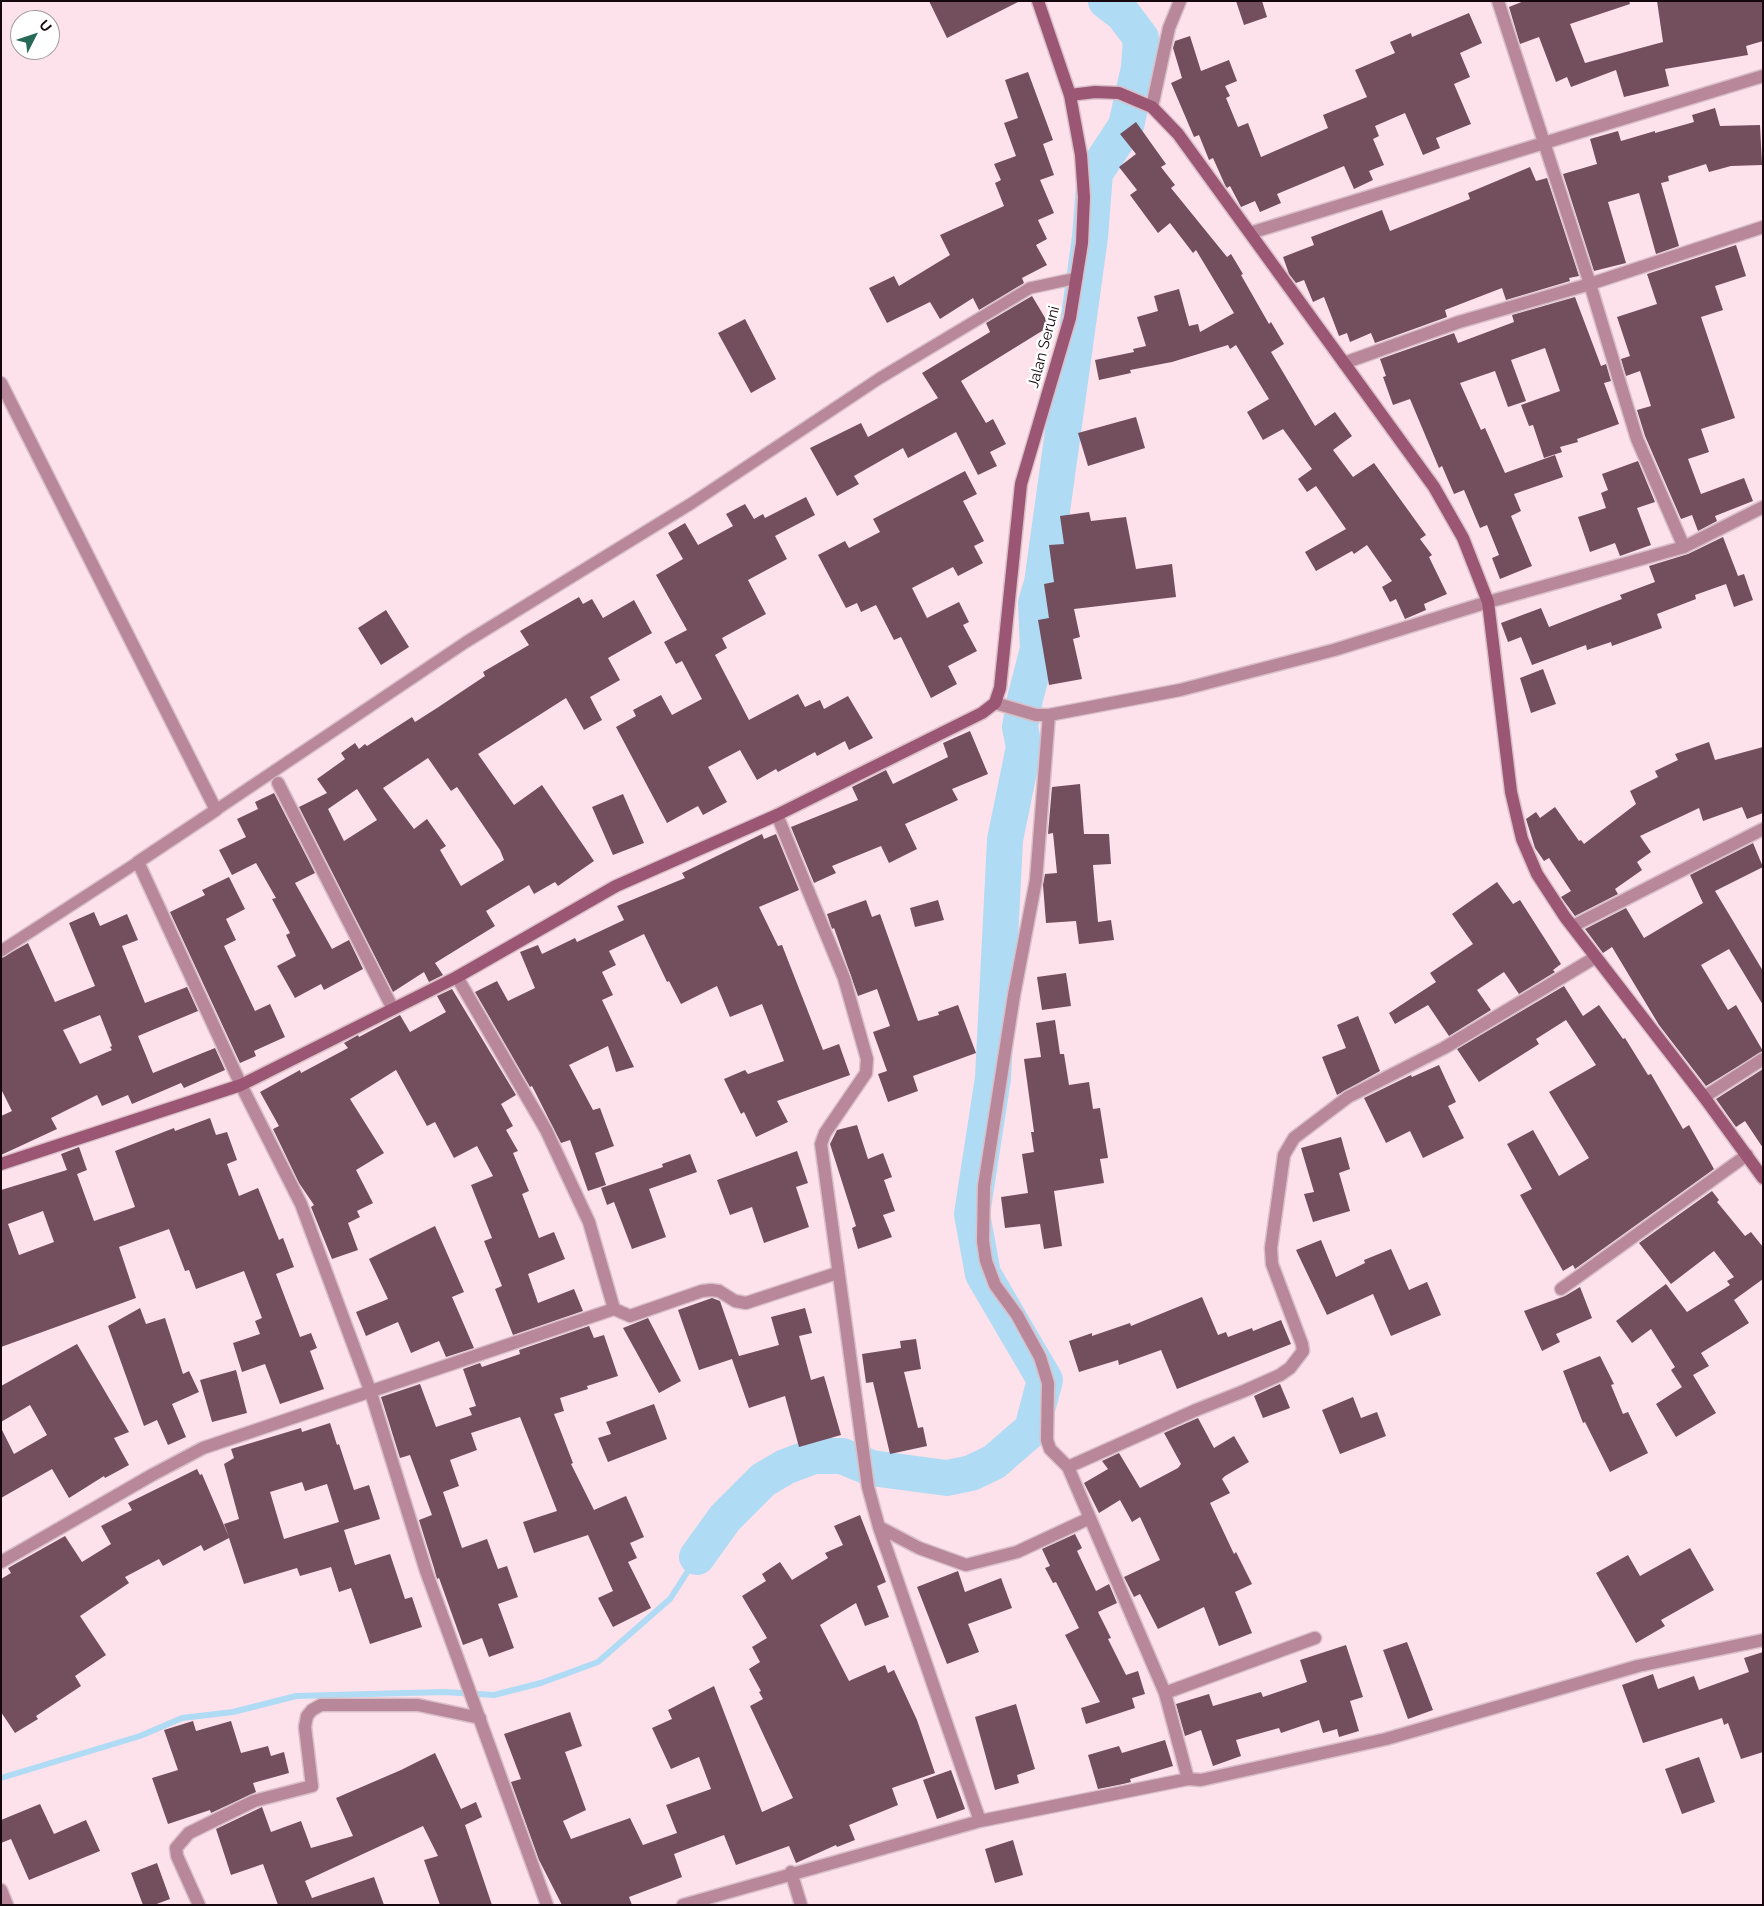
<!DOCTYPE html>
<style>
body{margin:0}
#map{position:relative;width:1764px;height:1906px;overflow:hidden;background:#fde2ec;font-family:Raleway,sans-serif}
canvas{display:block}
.frame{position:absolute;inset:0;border:2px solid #15070d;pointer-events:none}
.north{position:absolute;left:10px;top:10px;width:50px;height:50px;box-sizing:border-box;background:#fff;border:1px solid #a19c9e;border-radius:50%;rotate:49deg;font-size:14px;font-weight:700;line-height:20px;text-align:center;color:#15070d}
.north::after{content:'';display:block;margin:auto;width:18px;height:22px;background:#276857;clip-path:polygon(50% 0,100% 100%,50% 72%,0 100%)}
</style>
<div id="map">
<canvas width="1764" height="1906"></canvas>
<div class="frame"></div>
<div class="north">U</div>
</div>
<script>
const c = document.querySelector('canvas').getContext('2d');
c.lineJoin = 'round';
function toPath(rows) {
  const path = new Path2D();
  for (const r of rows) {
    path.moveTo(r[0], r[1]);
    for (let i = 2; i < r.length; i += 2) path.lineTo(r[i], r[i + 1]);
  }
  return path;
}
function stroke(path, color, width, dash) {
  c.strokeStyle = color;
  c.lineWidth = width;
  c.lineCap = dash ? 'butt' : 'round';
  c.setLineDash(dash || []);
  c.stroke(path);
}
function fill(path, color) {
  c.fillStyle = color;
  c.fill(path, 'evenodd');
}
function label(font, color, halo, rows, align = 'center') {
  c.font = font + ' Raleway,sans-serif';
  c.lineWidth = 5;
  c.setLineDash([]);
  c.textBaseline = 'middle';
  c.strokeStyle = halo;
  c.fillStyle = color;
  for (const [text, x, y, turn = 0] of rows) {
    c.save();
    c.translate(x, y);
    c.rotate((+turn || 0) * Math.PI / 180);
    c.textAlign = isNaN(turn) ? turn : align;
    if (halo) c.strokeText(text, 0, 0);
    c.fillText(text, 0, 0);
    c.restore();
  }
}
stroke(toPath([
 [1,1778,140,1736,182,1718,233,1712,296,1696,444,1692,494,1695,541,1683,598,1662,670,1599,697,1557]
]), '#afdbf4', 6);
stroke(toPath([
 [697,1557,725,1518,763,1480,785,1467,814,1456,842,1456,871,1468,947,1478,971,1473,994,1462,1032,1429,1045,1380,983,1274,972,1214,993,1078,1005,840,1024,747,1020,727,1025,699,1038,649,1036,603,1042,583,1090,237,1095,173,1126,126,1139,68,1141,38,1123,14,1106,1]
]), '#afdbf4', 36);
fill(toPath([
 [929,1,1020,1,947,38],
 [1236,1,1262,1,1267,17,1244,25],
 [1524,1,1629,1,1630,4,1570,24,1585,63,1663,42,1657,1,1763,1,1763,41,1746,46,1748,55,1665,69,1669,86,1624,97,1616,70,1571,87,1567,77,1556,82,1539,37,1520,44,1509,7],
 [1469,13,1482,43,1460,53,1470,77,1454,84,1471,124,1436,138,1440,148,1423,155,1405,113,1375,126,1379,136,1373,139,1384,165,1369,171,1373,180,1354,189,1344,166,1277,194,1281,203,1260,212,1255,201,1241,207,1230,186,1227,188,1225,185,1213,158,1209,160,1199,135,1194,137,1171,83,1182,78,1173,48,1175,41,1190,36,1201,71,1229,60,1237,81,1225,86,1230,96,1226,98,1238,127,1248,123,1261,157,1328,128,1323,115,1367,97,1355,70,1395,53,1390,42,1411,33,1412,37],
 [1028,72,1053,140,1043,144,1054,175,1040,180,1054,213,1038,220,1047,239,1036,245,1047,265,1022,278,1024,283,979,310,973,298,940,319,930,302,887,323,869,288,894,276,899,286,950,255,940,235,1004,206,995,183,1001,180,994,164,1016,156,1004,123,1018,118,1005,80],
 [1715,108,1720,126,1760,125,1762,165,1731,166,1709,172,1706,164,1668,176,1669,181,1661,183,1679,246,1656,254,1639,193,1608,202,1626,263,1594,271,1563,174,1597,164,1590,139,1618,131,1621,141,1655,131,1655,133,1694,122,1692,115],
 [1136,122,1166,164,1161,167,1175,185,1171,188,1227,257,1231,254,1243,274,1241,275,1269,324,1271,322,1284,344,1271,352,1315,426,1335,412,1352,436,1333,450,1353,477,1374,463,1426,535,1420,539,1432,555,1429,557,1447,594,1424,604,1426,610,1405,619,1396,599,1390,602,1382,587,1392,581,1367,545,1354,554,1352,551,1316,571,1305,552,1346,529,1316,486,1307,492,1298,479,1312,469,1283,429,1263,440,1247,412,1269,399,1236,345,1230,349,1228,345,1172,362,1130,370,1131,373,1099,380,1095,360,1134,352,1133,349,1146,346,1137,317,1158,311,1154,296,1179,289,1189,326,1198,324,1200,332,1234,313,1196,250,1193,253,1170,223,1158,233,1130,195,1137,190,1119,167,1136,154,1120,134],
 [1530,167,1536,181,1547,178,1579,276,1569,278,1570,281,1506,300,1502,288,1445,310,1447,317,1375,343,1371,333,1350,342,1347,333,1339,336,1324,297,1313,302,1304,280,1296,283,1289,274,1283,257,1314,245,1311,237,1382,210,1390,231,1470,199,1468,193],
 [1736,245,1746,276,1715,286,1723,310,1701,317,1735,418,1701,429,1709,452,1688,459,1701,494,1744,478,1753,501,1715,516,1717,521,1698,531,1692,515,1681,519,1645,436,1637,410,1651,406,1640,371,1626,376,1621,359,1630,356,1617,317,1657,304,1647,274],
 [1032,296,1050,326,961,381,986,423,993,419,1006,444,990,452,997,466,978,475,956,432,908,458,903,448,854,476,859,484,837,496,810,448,861,423,868,437,938,398,922,373,990,332,986,323],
 [1575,297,1601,366,1606,364,1611,381,1604,383,1619,424,1577,439,1578,442,1560,447,1562,452,1544,458,1533,425,1529,426,1521,405,1560,391,1545,348,1511,360,1526,401,1508,407,1495,371,1460,383,1481,430,1485,428,1505,473,1555,455,1563,477,1514,494,1521,511,1511,516,1532,566,1500,579,1492,558,1499,555,1487,525,1480,528,1464,490,1454,494,1442,466,1439,468,1410,399,1393,405,1383,377,1386,376,1380,359,1454,333,1458,343,1514,322,1512,315],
 [745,319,776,379,751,393,718,333],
 [1136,417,1145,448,1088,466,1078,433],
 [1638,461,1655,502,1637,508,1651,545,1620,556,1615,543,1590,552,1578,517,1606,508,1601,493,1608,490,1602,474],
 [965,471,977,494,963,501,984,541,974,546,983,563,958,576,953,567,912,588,927,618,959,602,969,622,963,625,977,651,948,666,957,684,931,698,901,637,894,640,876,605,861,612,857,603,846,608,818,555,845,541,849,548,880,532,873,519],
 [806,497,815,515,775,536,787,559,748,580,766,614,722,638,727,648,715,655,749,720,798,694,805,707,820,700,824,709,848,696,873,738,849,750,845,741,817,756,815,752,778,772,776,769,757,780,740,750,708,767,727,802,703,815,698,806,667,823,616,727,636,716,633,710,661,695,672,715,702,699,682,661,676,664,664,642,687,630,656,575,683,559,668,533,685,523,698,545,733,526,726,514,745,504,754,519,763,514,765,518],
 [1089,512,1091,521,1126,517,1136,569,1172,564,1176,597,1074,609,1080,637,1073,639,1082,679,1049,685,1038,620,1049,618,1044,584,1054,582,1049,545,1064,544,1060,516],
 [1723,537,1738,576,1744,574,1753,600,1734,607,1726,584,1695,595,1696,599,1657,614,1662,628,1612,646,1611,642,1587,650,1586,645,1532,665,1521,637,1508,642,1501,623,1541,608,1549,627,1598,608,1622,599,1620,595,1655,582,1649,566,1688,554],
 [579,597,583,604,592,599,603,618,634,600,652,633,608,658,620,680,590,697,602,720,584,730,566,698,478,754,514,805,542,785,594,861,558,886,555,882,534,894,529,885,486,911,495,926,435,963,443,975,429,982,424,972,393,992,299,807,327,793,317,779,345,759,341,753,355,743,359,749,365,744,367,746,412,717,415,722,437,708,485,676,483,672,529,645,520,631],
 [428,758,451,791,457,787,500,850,504,860,461,886,440,850,446,846,427,819,414,829,383,788],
 [357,789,377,820,344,841,328,809],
 [386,610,409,647,381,665,358,628],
 [1543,669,1556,704,1531,713,1520,678],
 [970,731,988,774,952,789,958,800,905,824,917,849,889,863,881,846,832,866,836,873,814,883,791,827,858,800,852,787,886,770,893,784,948,757,943,743],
 [1709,742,1715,760,1763,747,1763,813,1747,819,1742,807,1703,821,1699,808,1640,836,1651,852,1637,862,1642,870,1615,889,1618,894,1575,916,1561,897,1571,891,1549,858,1544,861,1535,848,1526,819,1536,812,1540,818,1555,807,1579,841,1581,840,1584,844,1636,804,1630,791,1658,777,1655,771,1678,760,1675,754],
 [1080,784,1084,834,1109,834,1111,864,1093,865,1098,922,1111,920,1114,940,1079,944,1076,921,1046,923,1043,885,1045,874,1057,873,1053,833,1048,834,1052,787],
 [274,793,315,873,295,883,332,949,349,940,363,969,324,990,321,984,295,998,277,966,296,956,286,935,290,933,272,899,276,898,256,863,232,875,219,850,246,837,237,819,258,809,255,802],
 [623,794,644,843,613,855,592,807],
 [762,834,764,839,776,834,799,890,759,907,778,946,782,945,823,1050,839,1044,850,1075,777,1101,788,1122,756,1137,744,1112,741,1114,724,1079,745,1070,748,1074,784,1061,762,1004,730,1017,717,986,681,1004,669,981,667,982,644,934,609,951,616,965,602,972,613,995,602,1000,634,1067,616,1072,608,1046,569,1065,593,1110,600,1108,614,1146,595,1153,606,1185,588,1191,570,1140,561,1143,532,1086,530,1087,475,992,497,981,508,1001,535,988,520,952,538,945,542,954,575,938,577,942,624,920,617,906,685,878,682,873],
 [1753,843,1763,867,1715,891,1763,971,1763,1005,1729,949,1701,965,1728,1010,1736,1005,1763,1051,1706,1086,1659,1025,1612,947,1603,953,1585,929,1626,908,1644,938,1703,903,1690,875],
 [229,877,245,909,226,919,236,940,224,946,255,1011,270,1004,285,1037,254,1051,256,1056,240,1063,170,912,205,895,202,890],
 [1497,882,1513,904,1520,900,1561,964,1553,970,1555,972,1519,994,1504,972,1477,990,1491,1010,1449,1036,1428,1005,1395,1024,1389,1013,1436,982,1430,973,1473,944,1452,914],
 [866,900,872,917,880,914,918,1021,939,1015,938,1012,958,1005,976,1053,913,1076,918,1091,888,1102,878,1074,887,1071,873,1032,890,1026,877,989,858,996,834,928,832,929,827,914],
 [938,900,944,920,915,927,910,908],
 [94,912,100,926,127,914,138,940,122,946,145,1003,187,987,198,1011,138,1036,153,1073,215,1048,225,1070,184,1088,181,1083,132,1104,128,1095,102,1106,97,1095,51,1118,57,1129,1,1155,1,1116,12,1111,1,1089,1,958,28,943,55,1002,95,986,69,923],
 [100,1015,112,1046,110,1047,112,1050,80,1064,63,1030],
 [1066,973,1071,1006,1042,1010,1037,977],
 [1564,986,1583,1016,1599,1005,1623,1039,1625,1038,1648,1075,1651,1074,1683,1129,1689,1125,1714,1169,1575,1269,1573,1265,1563,1271,1520,1195,1532,1189,1507,1144,1533,1130,1559,1176,1589,1158,1549,1092,1596,1065,1566,1020,1536,1039,1539,1044,1479,1082,1457,1049],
 [452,989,516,1095,501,1104,513,1126,506,1130,518,1151,513,1153,529,1191,522,1194,539,1238,554,1232,565,1259,528,1274,538,1303,574,1289,583,1311,513,1335,495,1289,502,1286,484,1241,492,1238,471,1185,493,1176,477,1146,454,1158,435,1122,427,1126,396,1070,350,1099,384,1153,356,1170,373,1203,357,1211,360,1217,348,1223,358,1250,332,1259,311,1207,314,1205,299,1183,273,1129,279,1126,260,1092,300,1070,301,1073,348,1048,344,1043,358,1035,359,1037,400,1015,410,1032,446,1012,437,996],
 [1358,1016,1380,1071,1337,1095,1322,1057,1346,1048,1337,1025],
 [1055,1020,1060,1054,1064,1054,1069,1085,1089,1082,1093,1109,1100,1108,1108,1158,1100,1159,1104,1183,1054,1191,1062,1246,1044,1249,1040,1224,1005,1228,1001,1197,1028,1193,1022,1154,1034,1152,1031,1132,1034,1132,1024,1059,1041,1057,1036,1023],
 [1439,1065,1456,1102,1448,1106,1464,1138,1423,1158,1410,1131,1386,1143,1364,1098,1411,1075,1412,1077],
 [1763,1069,1763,1148,1745,1121,1736,1127,1716,1099],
 [210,1118,216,1135,227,1132,237,1160,227,1164,239,1196,258,1188,279,1240,283,1238,294,1267,276,1274,300,1337,311,1333,317,1348,310,1351,324,1389,280,1404,265,1364,242,1372,233,1343,260,1334,255,1321,262,1318,244,1271,196,1289,189,1270,185,1271,169,1229,119,1247,136,1298,1,1347,1,1190,67,1170,61,1154,79,1147,87,1170,77,1174,94,1221,135,1207,115,1151,174,1128,175,1131],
 [43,1211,54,1242,19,1255,8,1224],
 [857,1125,868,1159,883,1153,892,1177,884,1180,895,1211,883,1215,892,1237,858,1249,852,1228,856,1226,830,1144,837,1130],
 [1341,1137,1350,1169,1339,1173,1350,1211,1313,1222,1304,1194,1314,1192,1301,1148],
 [797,1151,808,1183,796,1187,809,1227,764,1243,752,1207,730,1215,717,1180],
 [690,1154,697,1172,649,1189,666,1237,632,1249,614,1202,607,1205,601,1188,663,1167,662,1164],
 [1712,1191,1719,1200,1717,1202,1745,1236,1751,1232,1763,1247,1763,1279,1734,1300,1749,1323,1701,1353,1709,1366,1693,1375,1716,1413,1676,1437,1656,1404,1682,1387,1671,1370,1675,1367,1651,1329,1632,1343,1616,1321,1666,1284,1687,1312,1730,1285,1727,1281,1734,1277,1714,1251,1671,1284,1639,1243],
 [435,1226,464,1292,452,1297,474,1348,446,1357,439,1341,411,1353,398,1322,366,1336,356,1312,388,1299,369,1259],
 [1321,1240,1336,1277,1365,1263,1364,1260,1391,1249,1409,1290,1427,1282,1441,1315,1391,1336,1373,1294,1327,1315,1296,1250],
 [1580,1287,1592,1318,1556,1334,1560,1342,1542,1351,1524,1311,1565,1296],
 [1202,1297,1218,1335,1226,1332,1228,1337,1252,1328,1253,1331,1281,1320,1291,1344,1177,1389,1161,1350,1119,1365,1118,1360,1079,1372,1069,1341,1092,1333,1092,1336,1130,1323,1131,1326],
 [712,1298,720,1301,739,1356,779,1345,771,1317,805,1308,812,1333,799,1336,811,1380,824,1376,841,1435,799,1447,785,1396,749,1408,732,1359,699,1370,678,1310],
 [140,1308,146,1324,165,1318,183,1374,189,1371,199,1392,172,1404,186,1437,168,1445,157,1420,144,1426,108,1326],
 [648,1318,681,1381,659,1393,623,1328],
 [589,1326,594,1338,604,1335,618,1376,587,1386,588,1389,560,1398,564,1411,554,1414,573,1463,571,1464,594,1510,626,1496,644,1537,630,1543,637,1558,628,1562,651,1608,613,1627,598,1598,613,1591,588,1535,534,1553,523,1522,557,1511,520,1417,471,1433,477,1450,450,1460,459,1486,443,1492,462,1548,487,1539,498,1569,507,1566,518,1597,498,1604,514,1648,489,1657,482,1638,463,1645,439,1578,437,1579,434,1568,419,1520,432,1515,410,1455,400,1458,381,1397,420,1384,436,1427,472,1415,469,1408,476,1406,463,1369,480,1363,482,1367,520,1354,519,1350],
 [916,1339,921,1369,904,1372,918,1428,923,1427,927,1446,890,1454,873,1382,866,1383,862,1354,901,1348,900,1341],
 [77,1344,129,1432,114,1438,129,1465,105,1478,104,1476,69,1498,52,1469,1,1498,1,1428,14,1454,47,1435,30,1405,1,1422,1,1386],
 [1600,1356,1614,1384,1611,1385,1623,1414,1628,1412,1648,1453,1610,1472,1585,1422,1583,1423,1563,1371],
 [236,1370,247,1413,212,1422,200,1380],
 [1280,1384,1290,1408,1263,1418,1254,1396],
 [1353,1397,1361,1418,1377,1412,1386,1436,1340,1454,1322,1410],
 [654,1404,667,1439,608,1462,598,1438,611,1434,606,1422],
 [1198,1418,1214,1448,1234,1436,1249,1462,1225,1476,1222,1479,1230,1493,1210,1503,1234,1554,1236,1552,1252,1584,1235,1592,1252,1633,1219,1646,1204,1607,1158,1629,1140,1594,1134,1597,1124,1577,1160,1560,1140,1517,1132,1522,1120,1500,1099,1513,1084,1483,1108,1469,1102,1461,1119,1453,1140,1488,1178,1468,1181,1464,1164,1433],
 [330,1423,337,1445,339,1444,354,1490,369,1485,380,1519,344,1530,355,1565,390,1554,405,1599,412,1597,422,1627,370,1644,351,1588,339,1592,331,1567,300,1576,297,1568,244,1584,229,1538,204,1551,201,1545,163,1566,159,1559,125,1577,129,1583,80,1616,106,1655,75,1676,81,1686,36,1716,38,1719,15,1733,1,1712,1,1579,11,1573,8,1568,65,1536,82,1562,111,1544,101,1526,132,1510,128,1503,197,1469,200,1475,202,1474,229,1537,224,1524,239,1519,224,1464,234,1458,231,1449,301,1428,302,1432],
 [302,1482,305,1491,327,1484,339,1522,284,1539,270,1492],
 [860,1515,886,1582,877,1586,889,1617,865,1626,856,1603,820,1625,849,1681,885,1665,888,1673,894,1670,917,1720,935,1773,892,1788,898,1805,849,1825,855,1840,837,1847,836,1845,796,1863,789,1846,736,1865,724,1835,674,1854,682,1877,629,1897,632,1905,562,1905,539,1860,511,1782,521,1779,504,1734,570,1712,582,1746,565,1752,586,1810,563,1821,571,1839,630,1818,643,1845,677,1833,666,1805,711,1789,699,1757,671,1769,652,1728,672,1719,668,1710,714,1686,762,1812,793,1798,750,1706,763,1699,759,1692,761,1691,749,1669,760,1662,752,1647,767,1638,742,1596,766,1581,762,1574,780,1562,792,1580,828,1558,825,1553,843,1545,834,1526],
 [1075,1534,1082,1548,1077,1551,1096,1591,1109,1584,1117,1603,1098,1612,1111,1638,1108,1639,1126,1675,1138,1671,1145,1694,1132,1698,1135,1708,1086,1724,1081,1708,1100,1702,1065,1635,1079,1628,1056,1582,1053,1583,1045,1568,1050,1566,1042,1549],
 [1690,1548,1714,1590,1661,1620,1665,1626,1636,1643,1596,1573,1628,1555,1640,1576],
 [958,1571,965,1592,1001,1578,1012,1608,968,1624,979,1652,947,1664,917,1587],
 [1407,1642,1433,1710,1408,1719,1383,1650],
 [1346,1645,1363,1697,1350,1701,1359,1731,1339,1737,1337,1729,1323,1733,1319,1720,1281,1733,1279,1728,1236,1740,1241,1756,1213,1766,1201,1730,1185,1736,1176,1704,1209,1694,1213,1706,1261,1692,1263,1697,1307,1682,1300,1660],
 [1763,1652,1763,1752,1741,1759,1728,1723,1724,1725,1722,1718,1643,1743,1622,1685,1653,1674,1658,1689,1694,1676,1699,1690,1749,1672,1744,1658],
 [1016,1704,1035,1769,1017,1775,1019,1783,995,1790,975,1717],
 [193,1721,196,1731,231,1721,241,1753,268,1746,271,1756,284,1752,289,1773,253,1783,256,1792,211,1813,210,1810,168,1824,152,1778,178,1770,164,1730],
 [1165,1740,1173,1766,1130,1779,1131,1782,1123,1784,1098,1789,1088,1755,1119,1746,1122,1753],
 [435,1753,461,1809,476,1802,482,1817,465,1825,492,1905,440,1905,424,1860,438,1856,423,1826,305,1881,312,1898,374,1877,384,1905,278,1905,263,1864,231,1875,216,1829,262,1807,271,1832,301,1821,311,1848,353,1836,336,1798,401,1770],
 [1699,1757,1715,1802,1682,1814,1665,1769],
 [951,1770,965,1809,937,1819,923,1780],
 [40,1804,54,1834,86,1820,100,1851,29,1880,11,1839,1,1843,1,1820],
 [1013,1840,1023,1875,995,1883,985,1849],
 [157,1863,170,1899,154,1905,143,1905,131,1873]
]), '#734e5d');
const lane = toPath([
 [216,810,466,642,692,503,880,378,1030,288,1077,278],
 [1,951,138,862]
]);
const street = toPath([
 [1498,1,1590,284,1637,439,1684,547],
 [1152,107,1169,28,1180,1],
 [1250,233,1763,76],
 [1344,363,1459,322,1590,284,1763,227],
 [1,383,216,810,138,862,241,1085,301,1204,371,1393,426,1571,547,1905],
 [995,703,1036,715,1049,715,1180,690,1334,650,1488,602,1684,547,1763,507],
 [1049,715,1036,880,1014,995,984,1186,983,1241,986,1261,995,1285,1017,1315,1040,1357,1048,1383,1047,1440,1050,1449,1068,1467],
 [278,783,393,1009],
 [777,815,844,978,867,1059,866,1073,825,1133,821,1144,868,1487,879,1527,980,1821],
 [1573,926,1763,829],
 [457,977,546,1130,589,1222,614,1309],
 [1704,1097,1763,1059],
 [1561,1289,1747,1155],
 [879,1527,919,1548,966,1565,1017,1552,1090,1518],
 [1,1562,152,1475,203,1448,614,1309,630,1316,702,1291,711,1290,719,1291,735,1301,746,1303,837,1273],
 [1165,1693,1315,1638],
 [1188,1779,1165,1693,1068,1467,1196,1410,1244,1391,1280,1375,1290,1368,1303,1351,1302,1344,1272,1264,1271,1248,1284,1155,1294,1138,1348,1097,1444,1048,1596,957],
 [791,1872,801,1905],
 [1,1890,7,1905],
 [199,1905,177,1856,176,1848,189,1833,254,1801,312,1786,305,1727,307,1716,312,1710,321,1705,418,1705,480,1718],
 [683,1905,980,1821,1188,1779,1201,1780,1386,1739,1638,1666,1763,1640]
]);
const secondary = toPath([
 [1070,95,1095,92,1119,93,1152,107,1178,134,1434,487,1463,538,1488,602,1511,792,1522,839,1537,874,1565,917,1704,1097,1763,1178],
 [1,1164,241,1085,457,977,616,886,777,815,982,713,995,703,1000,688,1021,484,1070,318,1082,243,1084,197,1081,155,1070,95,1038,1]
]);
stroke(lane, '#d8bfc8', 14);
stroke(street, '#d8bfc8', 15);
stroke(secondary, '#d8bfc8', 15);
stroke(lane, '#b8879a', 11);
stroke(street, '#b8879a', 12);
stroke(secondary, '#9b5674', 12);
label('15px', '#15070d', '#fff', [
 ["Jalan Seruni",1044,347,-75]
]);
</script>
